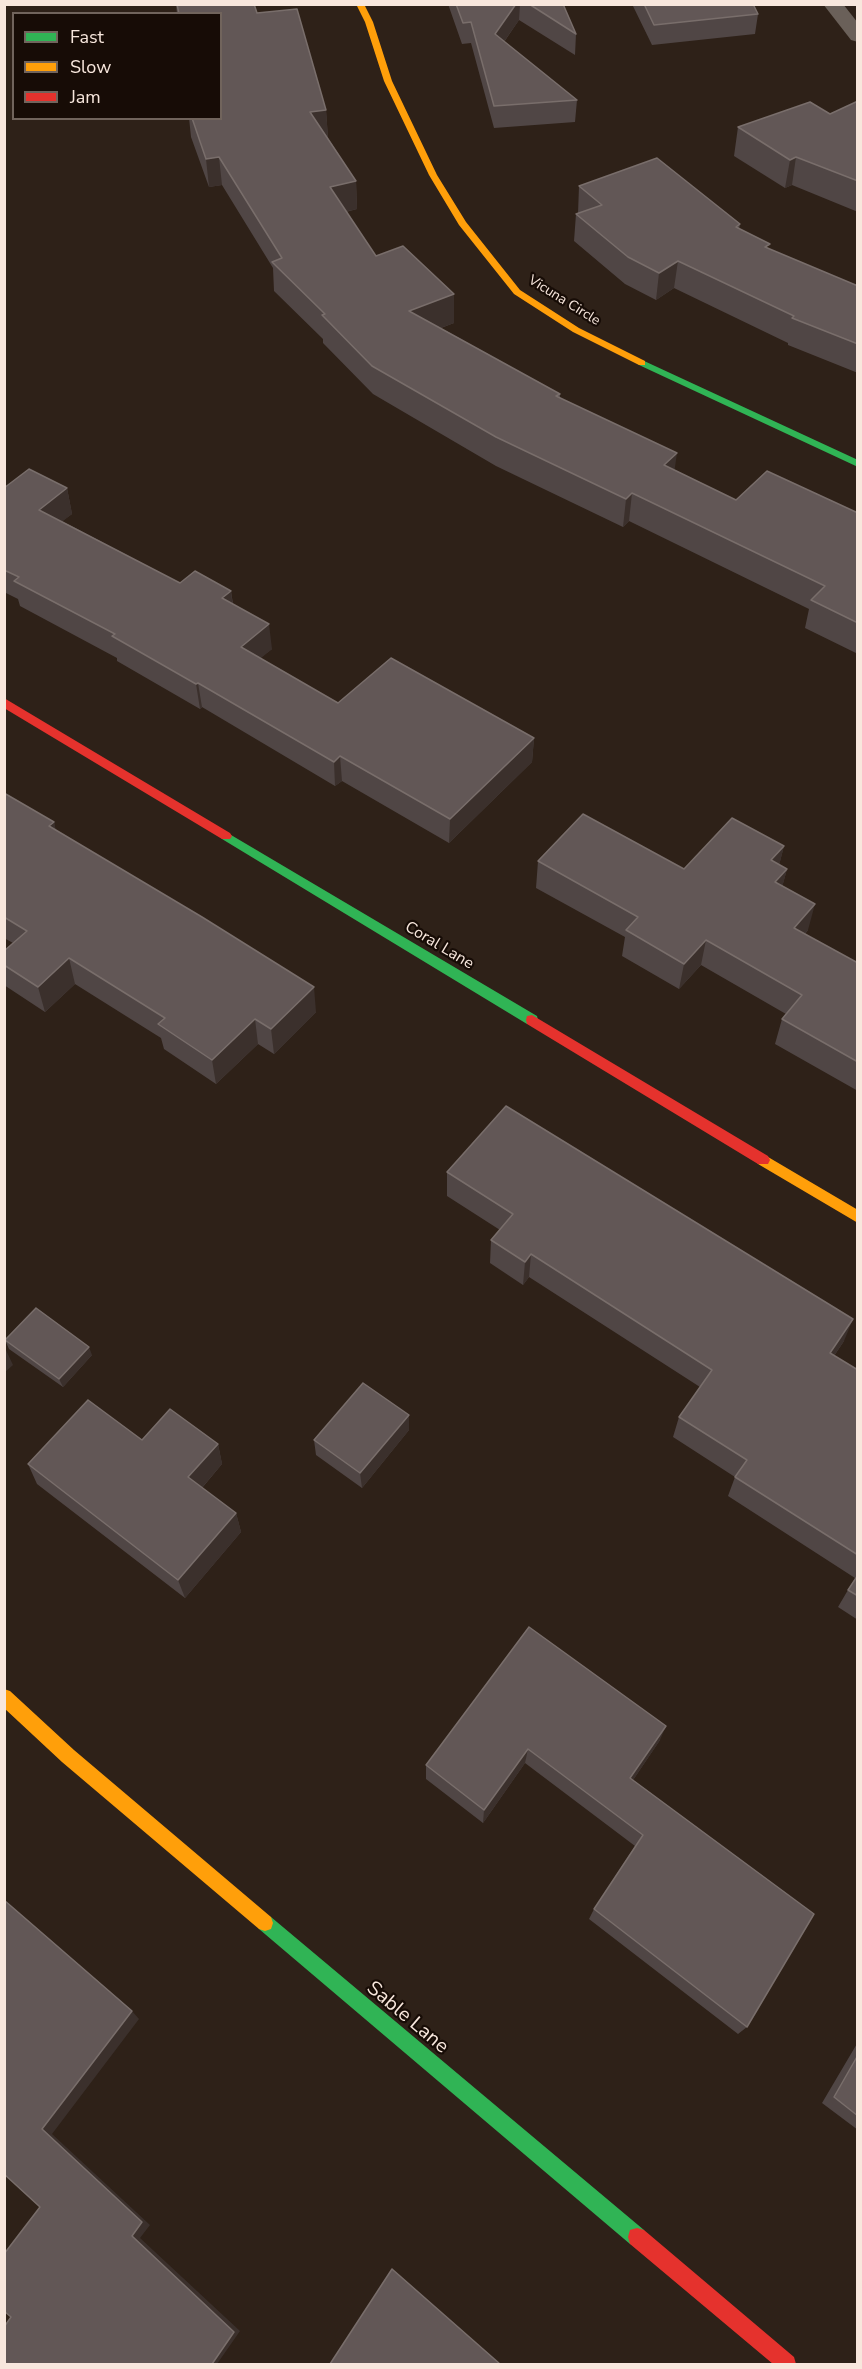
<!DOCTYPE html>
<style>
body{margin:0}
#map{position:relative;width:862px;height:2369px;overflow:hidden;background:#2e2118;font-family:"Nunito Sans",sans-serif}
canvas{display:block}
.frame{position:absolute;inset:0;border:6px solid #f8e7dd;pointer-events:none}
.legend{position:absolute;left:12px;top:12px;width:210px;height:108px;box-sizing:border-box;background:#170c06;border:2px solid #71645c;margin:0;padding:8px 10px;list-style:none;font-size:18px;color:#f8e7dd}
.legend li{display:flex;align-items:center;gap:12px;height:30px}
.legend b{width:30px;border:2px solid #71645c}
</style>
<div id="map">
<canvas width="862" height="2369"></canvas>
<div class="frame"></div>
<ul class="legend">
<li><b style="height:8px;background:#30b455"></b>Fast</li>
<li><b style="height:8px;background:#ff9f0a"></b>Slow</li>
<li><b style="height:8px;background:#e5322d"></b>Jam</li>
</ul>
</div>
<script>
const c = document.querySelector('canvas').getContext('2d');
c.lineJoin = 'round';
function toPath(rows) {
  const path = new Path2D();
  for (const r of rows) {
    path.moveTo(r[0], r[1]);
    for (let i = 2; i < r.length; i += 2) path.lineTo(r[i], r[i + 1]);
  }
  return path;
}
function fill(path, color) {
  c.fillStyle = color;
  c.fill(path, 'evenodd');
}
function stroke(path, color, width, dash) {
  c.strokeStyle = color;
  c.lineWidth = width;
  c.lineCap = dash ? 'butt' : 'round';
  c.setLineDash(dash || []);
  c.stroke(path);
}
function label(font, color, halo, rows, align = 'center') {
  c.font = font + ' "Nunito Sans",sans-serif';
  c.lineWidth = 4.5;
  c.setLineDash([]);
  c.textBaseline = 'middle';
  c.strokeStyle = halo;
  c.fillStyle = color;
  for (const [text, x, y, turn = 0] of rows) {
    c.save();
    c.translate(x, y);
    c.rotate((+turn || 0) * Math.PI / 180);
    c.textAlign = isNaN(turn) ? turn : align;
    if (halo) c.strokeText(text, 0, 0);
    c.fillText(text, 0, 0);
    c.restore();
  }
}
fill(toPath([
 [823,4,843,4,858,23,858,42,851,40,823,4]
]), '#6a6059');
fill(toPath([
 [642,360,858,460,858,467,639,365,637,363,642,360],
 [226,832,537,1016,538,1020,537,1024,527,1024,222,839,220,836,222,833,226,832],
 [265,1915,271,1917,644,2230,646,2237,644,2244,637,2246,630,2244,259,1929,257,1923,259,1917,265,1915]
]), '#30b455');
fill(toPath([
 [356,4,364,4,373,22,392,81,437,175,466,222,520,290,579,328,645,361,645,365,639,365,573,332,514,294,459,225,429,175,384,81,365,22,356,4],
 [763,1154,858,1210,858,1223,758,1164,756,1160,758,1156,763,1154],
 [4,1689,10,1691,74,1750,271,1917,273,1923,271,1929,265,1931,259,1929,62,1762,4,1708,4,1689]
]), '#ff9f0a');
fill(toPath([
 [4,698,230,833,232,836,230,839,222,839,4,708,4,698],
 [532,1015,768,1156,770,1160,768,1164,758,1164,527,1024,526,1020,527,1016,532,1015],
 [637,2228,644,2230,794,2357,796,2364,773,2364,630,2244,628,2237,630,2230,637,2228]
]), '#e5322d');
fill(toPath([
 [176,4,254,4,257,13,326,110,328,138,356,181,357,209,346,212,376,256,454,294,454,323,441,328,560,394,560,398,675,470,736,500,858,513,858,654,805,628,809,609,629,521,623,527,496,466,373,394,323,343,323,339,274,291,273,268,222,185,209,187,191,137,189,118,220,118,220,14,177,14],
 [448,4,563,4,576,34,575,55,519,20,504,42,577,100,575,122,494,128,471,43,462,44],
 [632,4,753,4,758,14,755,34,652,45],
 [858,101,858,212,792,185,785,188,734,156,738,127,830,114],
 [579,186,740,224,739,229,769,249,858,286,858,373,788,345,788,343,674,288,656,300,625,284,574,241,576,214,578,214],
 [4,488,67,488,72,514,62,521,180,583,231,591,233,604,272,649,260,658,338,703,534,738,532,762,449,843,342,781,335,786,202,707,200,709,117,661,117,658,20,606,18,599,4,592],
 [4,793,54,822,55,829,316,1012,274,1054,258,1044,216,1084,164,1049,161,1038,75,984,45,1012,4,985,4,951,13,943,4,938],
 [784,846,779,865,787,869,782,887,808,930,805,934,858,963,858,1091,775,1044,782,1019,786,1014,701,965,679,989,622,956,625,937,536,888,538,861,684,869],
 [447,1172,844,1341,834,1356,858,1370,858,1620,838,1607,855,1578,728,1496,735,1477,673,1437,679,1417,700,1387,529,1277,523,1285,490,1263,491,1240,500,1230,447,1196],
 [5,1340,92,1355,63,1387,9,1349],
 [409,1430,362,1488,316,1455,314,1440],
 [142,1440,218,1444,222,1464,202,1488,236,1513,241,1532,185,1598,37,1484,28,1464],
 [529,1627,660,1740,633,1780,747,2027,738,2034,589,1919,594,1909,635,1846,525,1763,483,1823,426,1779,426,1765],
 [858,2042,858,2130,822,2103]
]), '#504645');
fill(toPath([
 [516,4,520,4,519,20,494,56,495,34],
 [326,110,328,138,310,112],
 [219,157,222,185,209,187,206,159],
 [796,157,792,185,785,188,790,160],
 [356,181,357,209,331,215,330,187],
 [678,261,674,288,656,300,659,273],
 [454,294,454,323,410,339,409,311],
 [677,453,673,481,664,465],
 [67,488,72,514,45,535,39,510],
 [632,493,629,521,623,527,626,499],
 [231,591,234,616,222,598],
 [269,624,272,649,244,672,241,647],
 [198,683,202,707,200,709,196,684],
 [534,738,532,762,449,843,450,819],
 [340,756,342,781,335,786,334,762],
 [54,822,60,848,49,826],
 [784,846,777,873,771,860],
 [787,869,780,895,775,882],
 [815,904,808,930,787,954,794,928],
 [706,940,701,965,679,989,684,964],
 [69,958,75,984,45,1012,38,987],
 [314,987,316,1012,274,1054,271,1029],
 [255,1019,258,1044,216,1084,212,1060],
 [531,1254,529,1277,523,1285,525,1262],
 [853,1319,844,1341,821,1375,830,1353],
 [4,1346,13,1365,4,1373],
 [89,1347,92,1355,63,1387,59,1379],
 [409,1415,409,1430,362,1488,360,1473],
 [218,1444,222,1464,194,1497,188,1477],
 [236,1513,241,1532,185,1598,178,1580],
 [666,1726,660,1740,625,1792,630,1778],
 [528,1749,525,1763,483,1823,484,1810],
 [132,2011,139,2019,52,2134,150,2225,140,2238,240,2331,217,2364,212,2364,132,2236,42,2129]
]), '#3b302c');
const building = toPath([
 [177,4,254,4,257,13,297,9,326,110,310,112,356,181,330,187,376,256,403,246,454,294,409,311,560,394,556,396,677,453,664,465,736,500,767,471,858,513,858,623,811,600,825,586,632,493,626,499,496,437,372,366,322,315,325,314,272,262,282,258,219,157,206,159,192,118,220,118,220,14,179,14,177,4],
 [456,4,516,4,495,34,577,100,494,106,471,22,463,23,456,4],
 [529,4,563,4,576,34,529,4],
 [644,4,753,4,758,14,654,25,644,4],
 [858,101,858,181,796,157,790,160,738,127,810,102,830,114,858,101],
 [657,158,740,224,736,227,770,244,765,247,858,286,858,344,792,318,794,316,678,261,659,273,628,257,576,214,602,205,579,186,657,158],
 [29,469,67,488,39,510,180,583,195,571,231,591,222,598,269,624,241,647,338,703,391,658,534,738,450,819,340,756,334,762,198,683,196,684,112,636,115,634,14,581,19,577,4,570,4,488,29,469],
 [4,793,54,822,49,826,202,917,314,987,271,1029,255,1019,212,1060,158,1024,165,1018,69,958,38,987,4,965,4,951,27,931,4,917,4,793],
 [583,814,684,869,732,818,784,846,771,860,787,869,775,882,815,904,794,928,858,963,858,1062,782,1019,802,995,706,940,684,964,626,930,638,917,538,861,583,814],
 [506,1106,853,1319,830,1353,858,1370,858,1555,735,1477,747,1460,679,1417,712,1370,531,1254,525,1262,491,1240,513,1214,447,1172,506,1106],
 [36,1308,89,1347,59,1379,5,1340,36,1308],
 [363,1383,409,1415,360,1473,314,1440,363,1383],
 [88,1400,142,1440,170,1409,218,1444,188,1477,236,1513,178,1580,28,1464,88,1400],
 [858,1575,858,1596,848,1590,858,1575],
 [529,1627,666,1726,630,1778,814,1914,747,2027,594,1909,643,1835,528,1749,484,1810,426,1765,529,1627],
 [4,1900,132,2011,42,2129,142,2222,132,2236,234,2332,212,2364,4,2364,4,2327,11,2317,4,2311,4,2254,40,2207,4,2174,4,1900],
 [858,2055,858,2116,834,2097,858,2055],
 [392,2269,500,2364,330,2364,392,2269]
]);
fill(building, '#625756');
stroke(building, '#796e6b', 1.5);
label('14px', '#f8e7dd', '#170c06', [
 ["Vicuna Circle",564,301,32]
]);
label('16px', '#f8e7dd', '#170c06', [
 ["Coral Lane",439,946,31]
]);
label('20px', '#f8e7dd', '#170c06', [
 ["Sable Lane",407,2018,40]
]);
</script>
